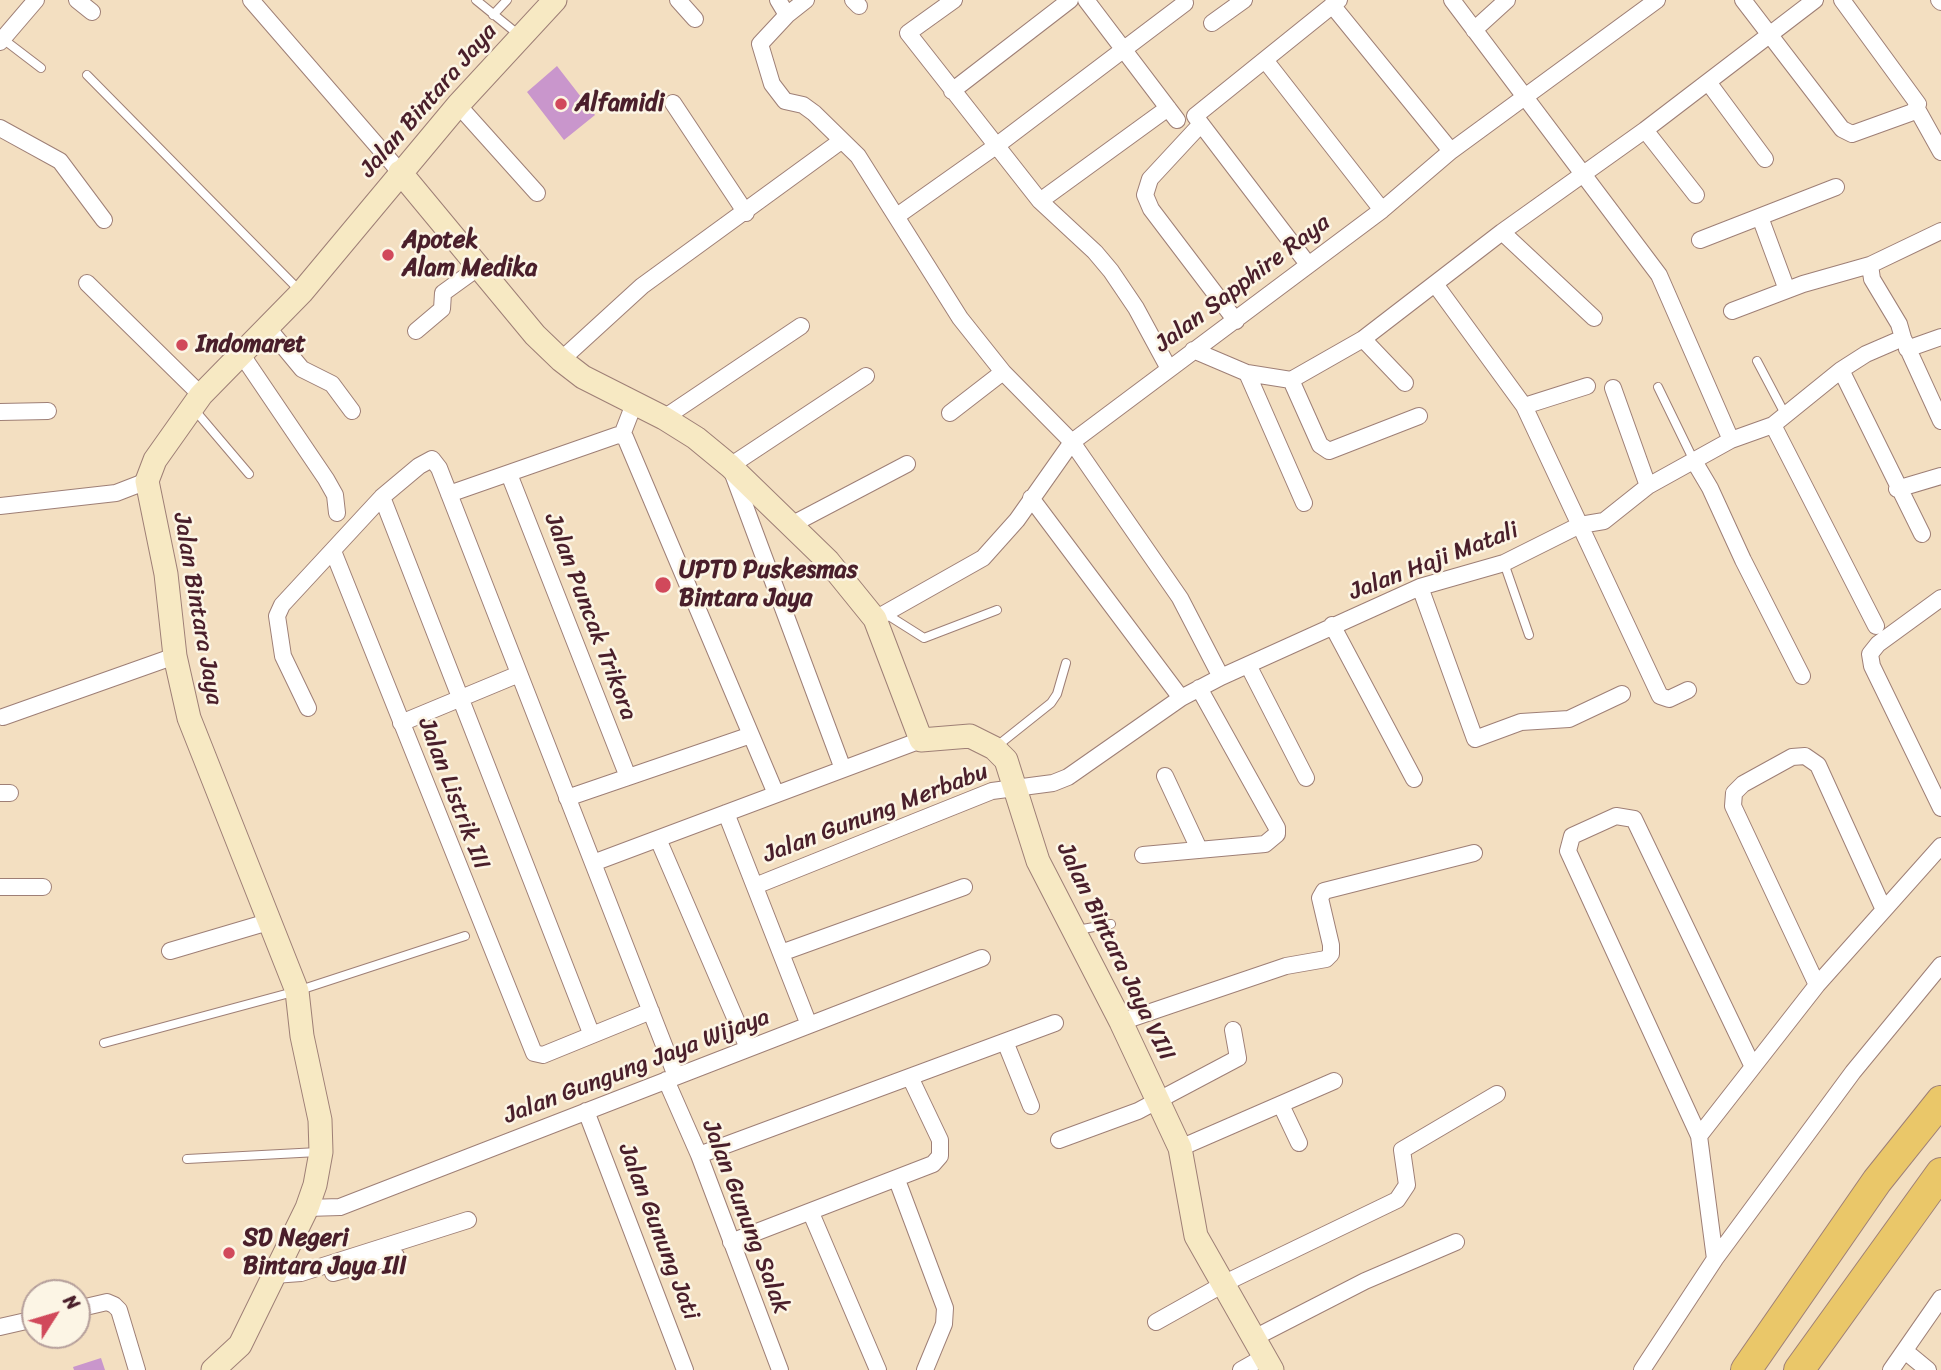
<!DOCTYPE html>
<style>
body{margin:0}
#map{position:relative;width:1941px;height:1370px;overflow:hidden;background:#f3dfc1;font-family:Sriracha,sans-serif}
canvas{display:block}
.north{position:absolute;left:21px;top:1279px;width:70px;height:70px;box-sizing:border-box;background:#fcf5e5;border:2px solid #b59f9b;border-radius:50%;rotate:53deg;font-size:19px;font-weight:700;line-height:28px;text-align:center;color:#4a1f2b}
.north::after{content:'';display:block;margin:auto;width:24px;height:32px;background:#d1495b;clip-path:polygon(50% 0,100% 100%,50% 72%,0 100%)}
</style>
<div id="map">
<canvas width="1941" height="1370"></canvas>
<div class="north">N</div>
</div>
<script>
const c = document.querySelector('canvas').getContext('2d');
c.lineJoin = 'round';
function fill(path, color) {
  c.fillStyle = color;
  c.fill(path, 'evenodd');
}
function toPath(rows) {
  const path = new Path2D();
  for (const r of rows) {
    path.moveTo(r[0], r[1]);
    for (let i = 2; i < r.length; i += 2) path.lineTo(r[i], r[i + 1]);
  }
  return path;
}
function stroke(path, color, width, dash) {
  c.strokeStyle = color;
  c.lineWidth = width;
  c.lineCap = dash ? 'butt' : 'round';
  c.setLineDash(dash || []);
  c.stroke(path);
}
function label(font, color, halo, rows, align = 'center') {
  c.font = font + ' Sriracha,sans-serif';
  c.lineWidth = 5;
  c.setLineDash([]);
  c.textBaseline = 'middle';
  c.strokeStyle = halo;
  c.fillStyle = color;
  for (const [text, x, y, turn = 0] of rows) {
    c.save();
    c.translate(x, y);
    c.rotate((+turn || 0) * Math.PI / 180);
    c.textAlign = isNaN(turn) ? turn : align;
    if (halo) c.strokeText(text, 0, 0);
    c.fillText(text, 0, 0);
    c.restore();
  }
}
fill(toPath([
 [557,66,595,115,564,140,527,92],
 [101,1358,105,1370,74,1370,73,1367]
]), '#c996cc');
const lane = toPath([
 [476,0,519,35],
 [493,15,507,0],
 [3,39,41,68],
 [87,75,301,292],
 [1757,361,1785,414],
 [1658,387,1694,461],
 [193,408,249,474],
 [1504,563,1529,635],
 [886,614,924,638,997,610],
 [997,746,1051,703,1057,694,1066,663],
 [1077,930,1111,924],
 [104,1043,297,991,465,936],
 [187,1159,318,1152]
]);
const street = toPath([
 [77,0,92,12],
 [251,0,400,172],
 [678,0,695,19],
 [778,0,787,15,760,44,772,84,785,101,803,105,814,113,858,156,960,318,1003,372,1072,442,1180,598,1221,677],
 [853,0,859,6],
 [954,0,908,33,1040,201,1095,252,1111,271,1136,308,1168,367],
 [1086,0,1177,120],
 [1452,0,1659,275,1731,440],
 [1743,0,1842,129,1852,134,1913,112,1918,104,1842,0],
 [1939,0,1941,2],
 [1332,5,1451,151],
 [787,15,806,0],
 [1212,23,1244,0],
 [1474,30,1507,0],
 [0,42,36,0],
 [1265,60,1382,210],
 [1708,82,1765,159],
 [952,91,1070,0],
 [673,103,746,213],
 [458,105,537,193],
 [1917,109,1941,152],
 [1201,124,1150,179,1145,195,1151,209,1236,321],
 [0,128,60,161,104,220],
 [1645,130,1696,195],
 [1040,201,1168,108],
 [897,216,996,146,1185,3],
 [1760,217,1787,290],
 [1502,232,1594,318],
 [1700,240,1836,187],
 [1307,263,1195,116,1339,0],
 [87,283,201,395],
 [1435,284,1524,406],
 [1732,311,1803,284,1870,265],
 [268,328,302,369,332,384,352,411],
 [416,331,442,309,443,293,479,267],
 [1903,338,1941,421],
 [1363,339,1405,383],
 [1907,349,1941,337],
 [1193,350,1247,373,1291,380,1363,339,1502,232,1645,130,1815,0],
 [242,355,326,479,335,495,337,513],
 [561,360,642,286,841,141],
 [1841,370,1922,534],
 [1247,373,1304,503],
 [1291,380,1320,445,1329,451,1419,416],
 [1587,386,1524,406,1660,696,1669,699,1688,690],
 [1613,388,1648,486],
 [0,412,48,411],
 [950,413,1003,372],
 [664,418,801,326],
 [1773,425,1876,626],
 [622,435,634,404],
 [1694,461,1710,488,1743,560,1802,676],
 [509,474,628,777],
 [1897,489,1941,476],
 [449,494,618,435,625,437,776,794],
 [382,497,591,1033],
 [1031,498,1181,698],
 [0,506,116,493,147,481],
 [791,525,907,464],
 [333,551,534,1053,543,1055,651,1011],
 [1420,587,1475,739,1521,722,1569,719,1622,694],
 [1941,598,1878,644,1870,654,1872,666,1941,808],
 [875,619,983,558,1017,520,1072,442,1382,210,1451,151,1657,0],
 [1332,625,1414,779],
 [1248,665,1306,778],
 [308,708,283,656,277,616,282,605,382,497,419,466,432,459,439,468,676,1076],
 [3,717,175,656],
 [401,723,519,674],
 [843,769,730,466,866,376],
 [1165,776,1199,849],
 [0,793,10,793],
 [567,798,751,735],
 [726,813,809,1025],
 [658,839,748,1048],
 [1143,855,1265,844,1277,834,1277,828,1199,688],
 [593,863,921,740],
 [755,886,992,791,1053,783,1068,777,1181,698,1221,677,1420,587,1504,563,1580,525,1604,521,1648,486,1731,440,1773,425,1841,370,1866,354,1903,338,1899,324,1872,279,1870,265,1941,231],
 [0,887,43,887],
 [170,951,268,922],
 [781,953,964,887],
 [1817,985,1733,806,1734,793,1743,784,1792,757,1805,756,1818,765,1884,910],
 [1121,1022,1286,966,1326,959,1331,954,1331,945,1320,898,1324,891,1474,853],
 [1006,1044,1031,1106],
 [666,1080,699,1155,780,1370],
 [1281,1105,1299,1143],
 [586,1111,685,1370],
 [1699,1136,1568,851,1572,836,1616,816,1634,819,1753,1067],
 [1059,1140,1138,1111,1238,1058,1233,1030],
 [1180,1148,1334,1081],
 [699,1155,1055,1023],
 [897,1180,945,1308,944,1324,925,1370],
 [307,1208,340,1207,982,958],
 [811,1213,878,1370],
 [731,1242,933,1164,940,1156,940,1140,910,1077],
 [1715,1259,1853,1072,1941,965],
 [333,1273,396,1256],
 [274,1275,301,1273,468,1220],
 [77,1309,107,1302,114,1305,119,1310,137,1370],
 [1156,1322,1231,1280,1397,1200,1407,1185,1402,1150,1497,1094],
 [0,1327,35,1319],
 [1254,1338,1365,1281,1456,1242],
 [1905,1351,1928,1370],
 [1241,1370,1264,1357],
 [1642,1370,1715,1259,1699,1136,1817,985,1941,846],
 [1891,1370,1941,1298]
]);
const secondary = toPath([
 [400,172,535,335,561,360,583,377,664,418,696,438,730,466,828,561,875,619,921,740,970,736,994,748,1006,760,1038,861,1121,1022,1180,1148,1196,1236,1272,1370],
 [213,1370,240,1345,307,1208,315,1185,321,1152,320,1120,302,1036,297,991,189,718,175,656,166,574,147,481,155,460,201,395,302,292,458,105,555,0]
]);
const highway = toPath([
 [1746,1370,1877,1181,1941,1101],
 [1799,1370,1941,1173]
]);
stroke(lane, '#9e7f76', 10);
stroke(street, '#9e7f76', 18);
stroke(secondary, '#9e7f76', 25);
stroke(highway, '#9e7f76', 32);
stroke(lane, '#fff', 8);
stroke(street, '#fff', 16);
stroke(secondary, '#f7e9c3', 23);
stroke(highway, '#eac769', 30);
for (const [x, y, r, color] of [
 [561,104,7,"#d1495b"],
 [388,255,7,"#d1495b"],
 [182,345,7,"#d1495b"],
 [663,585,9,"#d1495b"],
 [229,1253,7,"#d1495b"]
]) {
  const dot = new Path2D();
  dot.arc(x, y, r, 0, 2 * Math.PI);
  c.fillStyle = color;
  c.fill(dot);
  stroke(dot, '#fcf5e5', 2.5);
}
label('24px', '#4a1f2b', '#fcf5e5', [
 ["Jalan Bintara Jaya",429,101,-49],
 ["Jalan Sapphire Raya",1243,284,-37],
 ["Jalan Haji Matali",1434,562,-21],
 ["Jalan Bintara Jaya",197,609,80],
 ["Jalan Puncak Trikora",590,617,69],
 ["Jalan Listrik III",453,794,69],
 ["Jalan Gunung Merbabu",876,814,-21],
 ["Jalan Bintara Jaya VIII",1115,952,64],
 ["Jalan Gungung Jaya Wijaya",637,1067,-21],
 ["Jalan Gunung Salak",745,1217,69],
 ["Jalan Gunung Jati",658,1232,69]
]);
label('bold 24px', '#4a1f2b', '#fcf5e5', [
 ["Alfamidi",575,104],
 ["Apotek",402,241],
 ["Alam Medika",402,269],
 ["Indomaret",196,345],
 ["UPTD Puskesmas",679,571],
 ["Bintara Jaya",679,599],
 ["SD Negeri",243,1239],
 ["Bintara Jaya III",243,1267]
], 'left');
</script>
